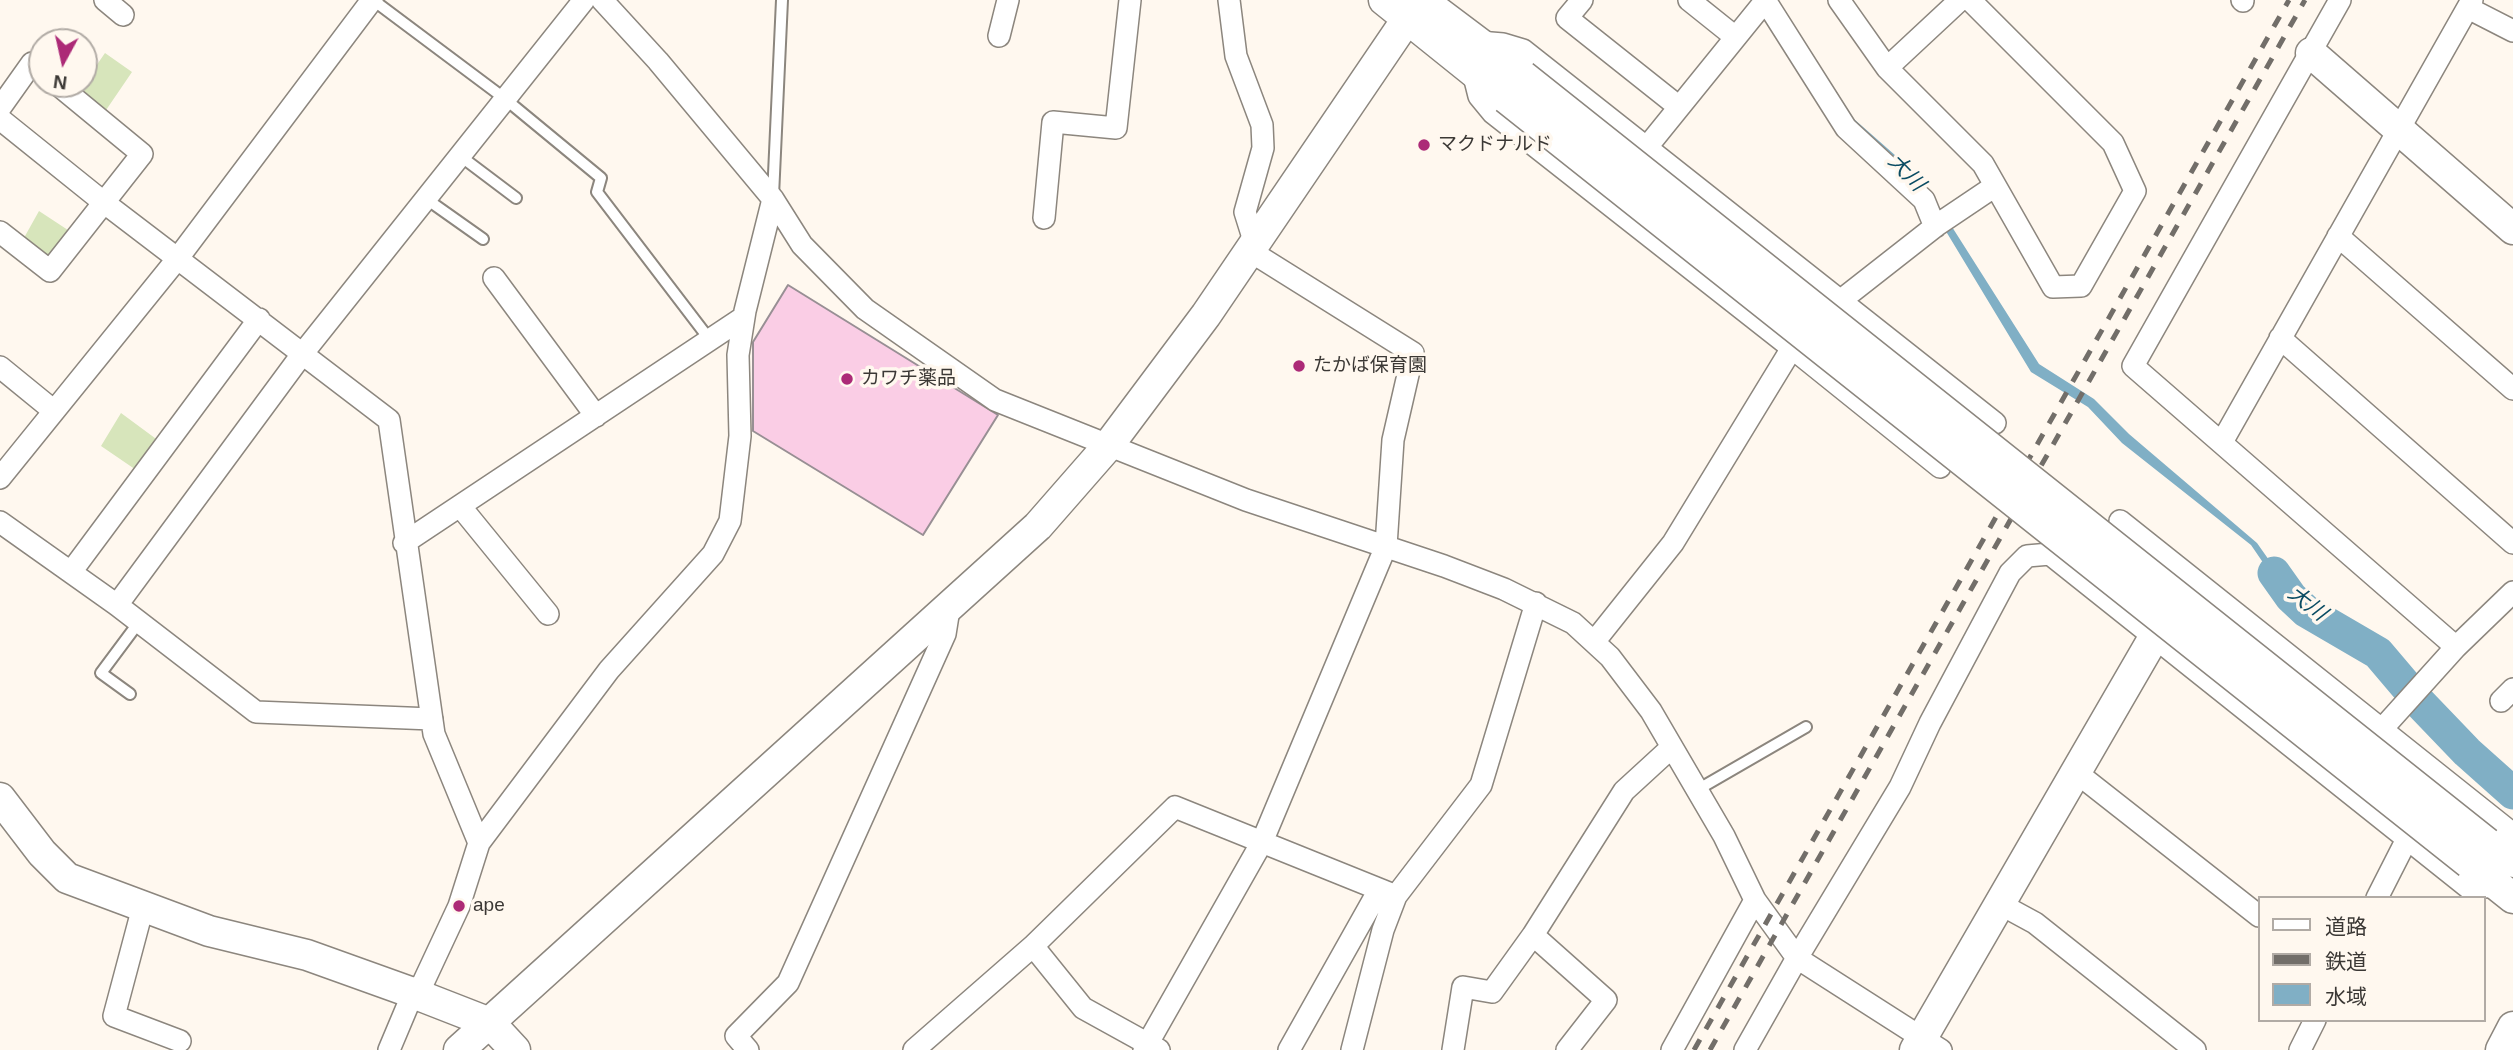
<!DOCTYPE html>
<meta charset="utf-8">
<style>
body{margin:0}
#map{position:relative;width:2513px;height:1050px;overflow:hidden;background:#fff8ef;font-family:Helvetica,"Noto Sans JP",sans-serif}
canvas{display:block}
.legend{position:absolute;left:2258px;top:896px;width:228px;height:126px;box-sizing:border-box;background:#fff8ef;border:2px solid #b1aba5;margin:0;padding:9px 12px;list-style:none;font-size:21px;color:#3b3835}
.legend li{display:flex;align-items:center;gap:14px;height:35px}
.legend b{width:35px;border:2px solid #b1aba5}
.north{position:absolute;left:28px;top:28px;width:70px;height:70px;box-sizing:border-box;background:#fff8ef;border:2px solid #b1aba5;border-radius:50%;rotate:188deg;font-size:19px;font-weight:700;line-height:28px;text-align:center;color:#3b3835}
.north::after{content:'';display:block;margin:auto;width:24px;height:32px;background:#ac2a77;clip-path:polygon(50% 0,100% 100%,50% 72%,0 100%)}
</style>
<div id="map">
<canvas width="2513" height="1050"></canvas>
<ul class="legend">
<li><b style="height:9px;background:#fff"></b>道路</li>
<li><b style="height:9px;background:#726e69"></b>鉄道</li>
<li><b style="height:19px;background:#80afc5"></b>水域</li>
</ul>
<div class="north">N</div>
</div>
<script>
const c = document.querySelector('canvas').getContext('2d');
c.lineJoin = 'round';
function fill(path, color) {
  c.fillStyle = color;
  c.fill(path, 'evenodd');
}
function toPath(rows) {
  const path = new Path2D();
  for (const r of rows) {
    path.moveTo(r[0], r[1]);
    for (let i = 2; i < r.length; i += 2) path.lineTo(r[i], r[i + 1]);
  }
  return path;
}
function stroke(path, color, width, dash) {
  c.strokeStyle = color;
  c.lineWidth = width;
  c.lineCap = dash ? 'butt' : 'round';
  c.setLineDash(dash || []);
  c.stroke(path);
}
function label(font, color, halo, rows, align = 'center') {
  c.font = font + ' Helvetica,"Noto Sans JP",sans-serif';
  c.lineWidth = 7;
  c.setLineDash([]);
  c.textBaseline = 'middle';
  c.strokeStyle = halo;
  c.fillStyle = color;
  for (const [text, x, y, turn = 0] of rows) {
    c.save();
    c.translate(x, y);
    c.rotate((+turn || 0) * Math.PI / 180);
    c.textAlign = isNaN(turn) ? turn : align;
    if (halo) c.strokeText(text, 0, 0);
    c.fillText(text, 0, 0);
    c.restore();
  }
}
fill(toPath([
 [105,53,132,72,102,116,76,95],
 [39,211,74,234,49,268,20,245],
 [121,413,163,444,142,474,101,446]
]), '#d7e5bb');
fill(toPath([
 [1769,0,1778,0,1854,119,1921,178,2039,364,2094,399,2129,434,2257,543,2295,597,2305,605,2301,609,2290,602,2251,545,2122,443,2088,407,2031,372,1921,190,1850,124]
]), '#80afc5');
stroke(toPath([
 [2274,573,2291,597,2306,611,2378,653,2406,686],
 [2419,702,2467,752,2513,793]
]), '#80afc5', 33);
const building = toPath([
 [788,285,998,415,923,535,753,431,753,342,788,285]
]);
fill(building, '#facde5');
stroke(building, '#988f94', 2);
const lane = toPath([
 [373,0,504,98,601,178,597,192,710,340],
 [459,155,516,198],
 [773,196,782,0],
 [425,198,483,239],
 [130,694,101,673,139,622],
 [1697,790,1806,727]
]);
const street = toPath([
 [105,0,123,15],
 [602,0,658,61,773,199,802,245,865,309,995,400,1246,500,1444,566,1504,589,1573,623,1610,657,1651,711,1724,836,1755,900,1797,958,1941,1050],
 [1229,0,1236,56,1262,125,1263,148,1245,212,1255,244],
 [1582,0,1567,18,1679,107],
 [1689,0,1734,36],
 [1765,0,1846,128,1924,200,1935,227],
 [1839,0,1887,68],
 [1960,0,1887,68,1983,164,2053,287,2081,286,2135,191,2113,143,1970,0],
 [2242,0,2243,1],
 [2340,0,2133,366,2456,647],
 [2468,8,2513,31],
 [999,36,1008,0],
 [1479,42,1503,44,1523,50,1995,423],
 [1473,72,1479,96,1493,113,1792,348,1673,543,1594,642],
 [0,108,32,63,42,72],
 [0,119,102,201,389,420,434,734,479,843],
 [1647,147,1766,0],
 [1044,218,1053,122,1116,128,1130,0],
 [0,232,50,271,142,154,57,84],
 [2338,236,2513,389],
 [494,278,596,416],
 [1840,301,1937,225,1995,186],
 [2280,338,2513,543],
 [1792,348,1940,467],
 [0,367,54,411],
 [2222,442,2472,0],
 [0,478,178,258,372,0],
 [460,506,548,614],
 [2120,521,2513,834],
 [0,522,117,605,256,712,432,719],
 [404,543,744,317],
 [71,572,259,319],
 [117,605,303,353,584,0],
 [2501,701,2513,689],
 [2382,729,2456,647,2513,592],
 [2077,773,2259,916],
 [2377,898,2407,839],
 [2000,904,2035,923,2195,1050],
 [143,907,114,1016,180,1041],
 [1533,935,1624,791,1672,747],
 [1033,946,1175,807,1396,896,1481,785,1536,603],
 [389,1050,413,993,423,983,459,906,479,843,609,670,713,554,730,521,740,436,738,355,745,311,773,199],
 [748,1050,736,1036,788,983,945,634,949,609],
 [914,1050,1033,946,1083,1008,1159,1050],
 [1144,1050,1262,842,1386,546,1393,440,1413,353,1250,251],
 [1289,1050,1379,890],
 [1352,1050,1383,930,1396,896],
 [1453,1050,1463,987,1492,992,1533,935,1606,1000,1567,1050],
 [1672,1050,1755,900],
 [1745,1050,1797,958,1900,787,1930,723,2010,573,2027,556,2050,554,2469,888,2498,886],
 [2300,1050,2315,1020]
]);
const secondary = toPath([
 [1384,0,1506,98],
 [1422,0,1523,76],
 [2311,53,2513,229],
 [0,798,42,853,67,878,209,931,307,955,413,993,490,1023,515,1050],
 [2487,843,2513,862],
 [2469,863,2513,898],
 [459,1050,1038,526,1108,446,1206,315,1420,0],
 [1915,1050,2153,639],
 [2501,1050,2513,1027]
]);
stroke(lane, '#8c867e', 14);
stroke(street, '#8c867e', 24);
stroke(secondary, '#8c867e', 33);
stroke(lane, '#fff', 10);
stroke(street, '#fff', 21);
stroke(secondary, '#fff', 30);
stroke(toPath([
 [1694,1050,2289,0],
 [1710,1050,2305,0]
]), '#726e69', 5, [12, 12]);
const secondaryBridge = toPath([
 [1523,76,2487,843],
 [1506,98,2469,863]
]);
stroke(secondaryBridge, '#8c867e', 33, []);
stroke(secondaryBridge, '#fff', 30);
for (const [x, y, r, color] of [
 [1424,145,7,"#ac2a77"],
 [1299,366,7,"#ac2a77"],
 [847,379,7,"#ac2a77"],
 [459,906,7,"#ac2a77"]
]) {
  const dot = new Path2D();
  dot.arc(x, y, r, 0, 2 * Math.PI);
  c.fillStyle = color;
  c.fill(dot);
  stroke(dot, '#fff8ef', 2.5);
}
label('19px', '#3b3835', '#fff8ef', [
 ["マクドナルド",1438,145],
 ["たかば保育園",1313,366],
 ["カワチ薬品",861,379],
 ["ape",473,906]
], 'left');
label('italic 21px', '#0a4c63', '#fff8ef', [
 ["大川",1906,173,46],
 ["大川",2307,604,38]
]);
</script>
